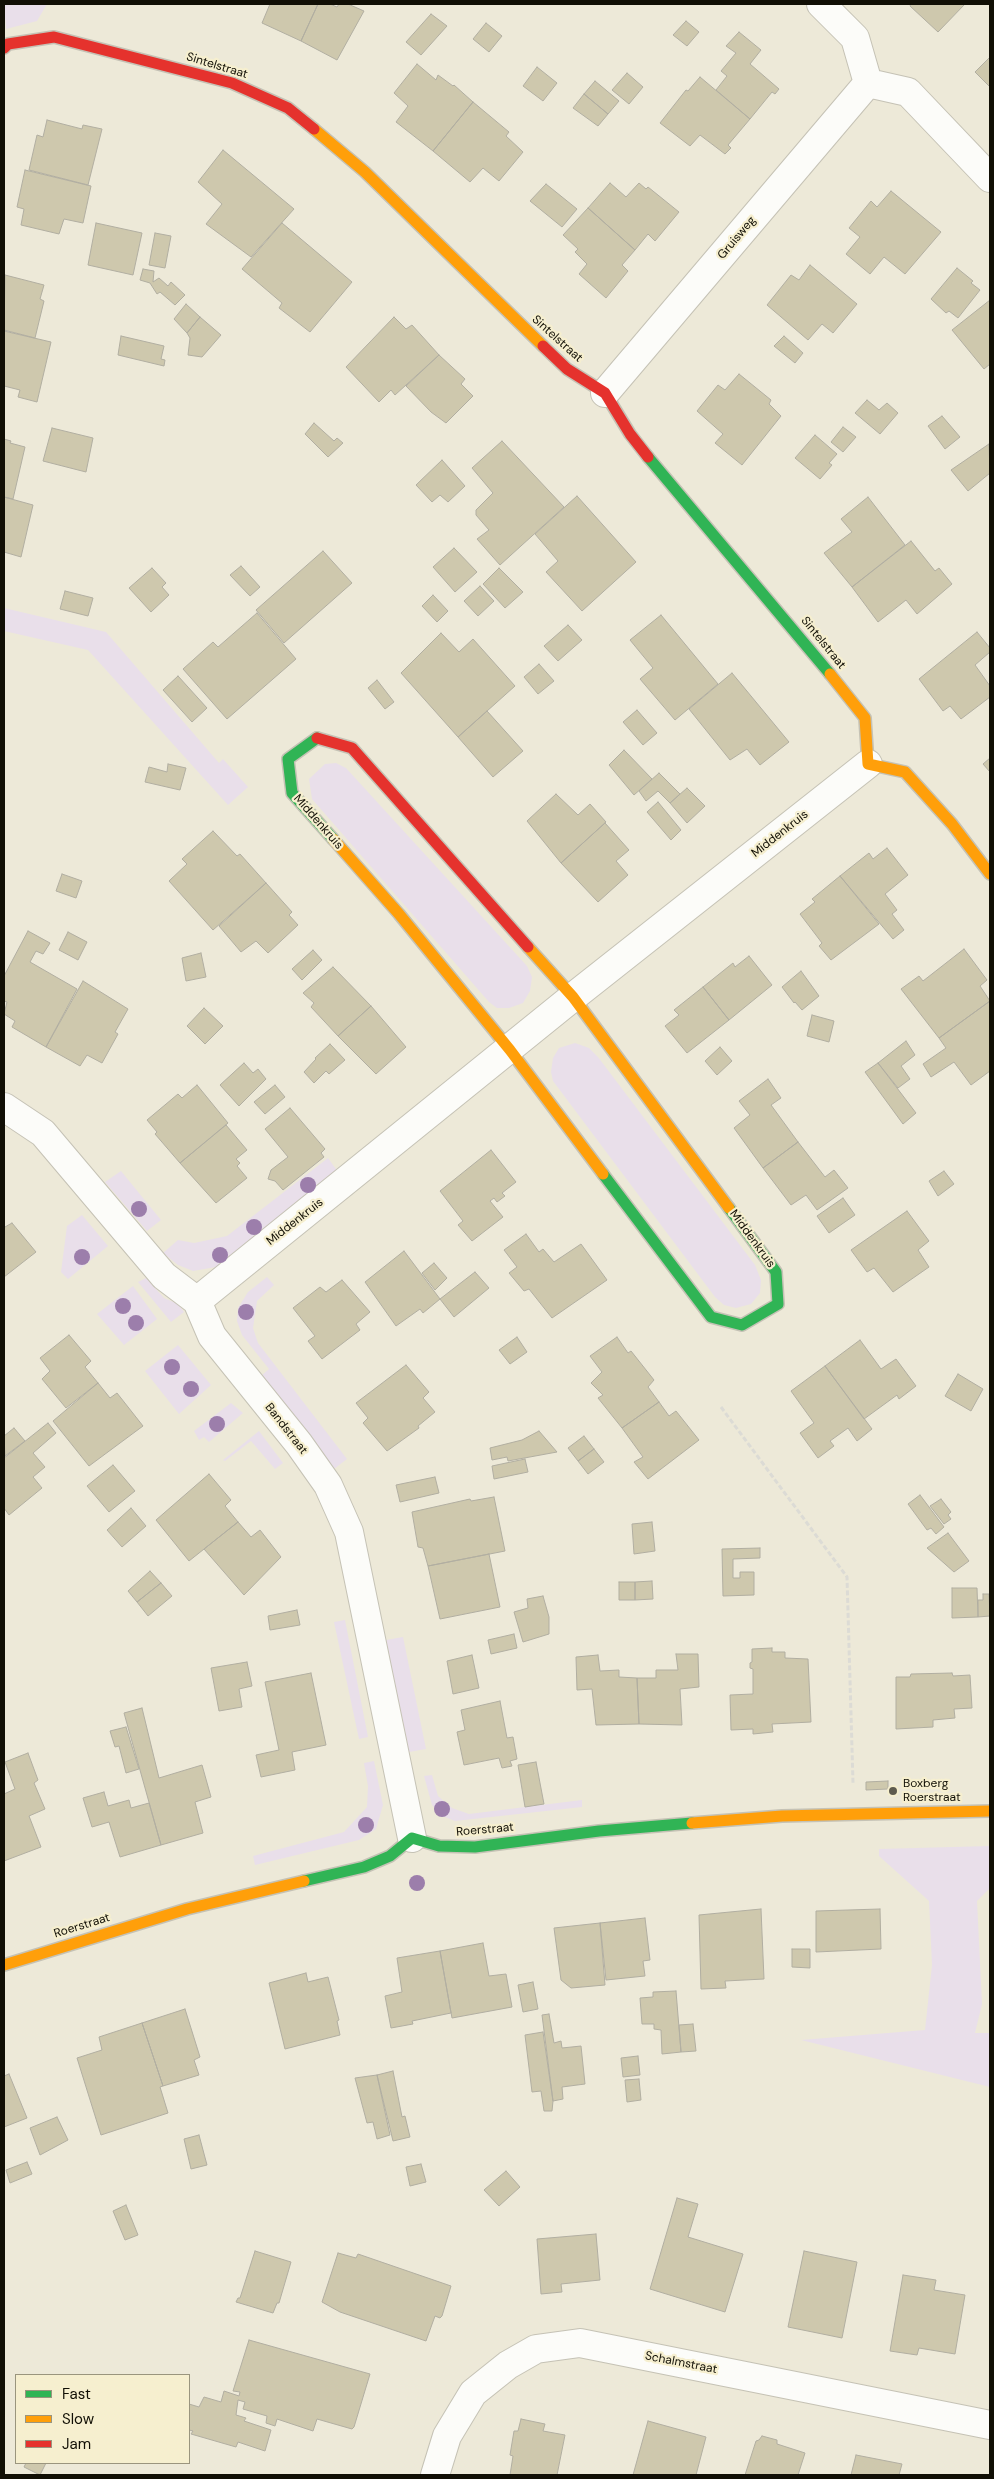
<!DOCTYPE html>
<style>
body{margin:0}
#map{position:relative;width:994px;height:2479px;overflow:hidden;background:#ede9d8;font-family:"DM Sans",sans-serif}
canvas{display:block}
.frame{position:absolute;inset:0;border:5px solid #110f05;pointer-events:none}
.legend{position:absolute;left:15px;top:2374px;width:175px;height:90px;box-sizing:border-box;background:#f6efcf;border:1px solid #9a957e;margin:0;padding:6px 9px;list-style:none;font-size:15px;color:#110f05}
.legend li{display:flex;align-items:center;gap:10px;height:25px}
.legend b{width:25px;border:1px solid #9a957e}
</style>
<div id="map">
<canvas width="994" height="2479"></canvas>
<div class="frame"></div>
<ul class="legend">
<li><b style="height:6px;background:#30b455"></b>Fast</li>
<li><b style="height:6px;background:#ff9f0a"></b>Slow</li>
<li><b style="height:6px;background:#e5322d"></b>Jam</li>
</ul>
</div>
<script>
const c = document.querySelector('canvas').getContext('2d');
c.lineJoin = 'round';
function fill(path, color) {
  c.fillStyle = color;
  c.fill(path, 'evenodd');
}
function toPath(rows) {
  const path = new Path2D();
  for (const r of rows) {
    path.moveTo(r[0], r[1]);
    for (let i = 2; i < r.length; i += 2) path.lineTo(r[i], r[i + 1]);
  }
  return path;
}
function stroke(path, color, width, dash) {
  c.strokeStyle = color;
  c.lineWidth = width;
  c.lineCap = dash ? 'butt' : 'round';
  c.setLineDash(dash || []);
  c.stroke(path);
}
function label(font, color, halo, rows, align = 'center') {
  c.font = font + ' "DM Sans",sans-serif';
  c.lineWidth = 4.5;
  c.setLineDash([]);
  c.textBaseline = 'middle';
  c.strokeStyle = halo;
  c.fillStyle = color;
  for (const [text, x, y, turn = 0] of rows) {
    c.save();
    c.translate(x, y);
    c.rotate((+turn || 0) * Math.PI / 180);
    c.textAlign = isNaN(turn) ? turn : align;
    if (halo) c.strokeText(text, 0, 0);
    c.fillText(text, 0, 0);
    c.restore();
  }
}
fill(toPath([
 [4,4,47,4,37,21,6,29],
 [4,608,106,632,219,763,223,759,248,787,228,805,88,650,4,631],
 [336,763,346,768,527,966,532,977,530,991,523,1003,509,1008,497,1008,489,1002,312,799,309,779,325,764],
 [575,1043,589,1048,598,1057,755,1265,761,1280,760,1293,751,1304,736,1308,724,1305,715,1297,553,1081,551,1072,553,1058,559,1048],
 [328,1158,338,1172,222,1266,193,1271,178,1265,163,1253,178,1240,194,1243,227,1236],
 [121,1171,161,1220,147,1231,105,1182],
 [82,1215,108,1246,68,1279,61,1272,67,1226],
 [267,1277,274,1285,257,1301,253,1328,258,1343,347,1459,334,1469,261,1376,269,1369,242,1335,237,1321,238,1308,248,1292],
 [146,1278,164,1298,178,1304,184,1312,171,1322,138,1282],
 [133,1286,157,1319,124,1345,97,1314],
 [178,1345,211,1385,179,1414,145,1371],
 [231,1403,243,1413,209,1442,204,1437,199,1440,194,1431],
 [259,1431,283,1463,275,1469,251,1441,225,1461,223,1460],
 [345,1620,368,1737,359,1739,334,1622],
 [403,1637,426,1749,409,1752,386,1640],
 [374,1761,383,1805,376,1829,359,1840,255,1865,253,1856,344,1832,367,1807,368,1786,364,1763],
 [432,1775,438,1796,452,1808,469,1814,582,1800,582,1807,455,1821,442,1816,432,1805,424,1776],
 [990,1846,990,1888,977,1901,982,2004,975,2033,990,2033,990,2087,801,2040,925,2030,932,1965,929,1901,879,1856,879,1849]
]), '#e9dfea');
const building = toPath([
 [270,4,318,4,301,41,262,23,270,4],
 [318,4,330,4,337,7,339,4,348,4,364,11,337,60,301,41,318,4],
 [911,4,965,4,938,32,910,6,911,4],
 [431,14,447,26,421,55,406,42,431,14],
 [686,21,699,32,687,46,673,35,686,21],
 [486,23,502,36,489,52,473,39,486,23],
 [739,32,761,50,750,64,779,89,775,94,772,92,750,119,716,90,727,76,721,71,736,53,726,46,739,32],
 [990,57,990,87,975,72,990,57],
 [417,64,436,80,438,75,453,86,454,85,473,102,433,151,396,122,408,106,394,93,417,64],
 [537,67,557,83,543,101,523,86,537,67],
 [627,73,643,87,629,104,612,90,627,73],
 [700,77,750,119,728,145,731,148,725,154,700,135,690,146,660,123,686,90,688,91,700,77],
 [595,81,619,101,608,114,584,94,595,81],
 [584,94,608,114,598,126,573,108,584,94],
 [473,102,509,132,506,136,523,152,499,181,483,168,470,182,433,151,473,102],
 [47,120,82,129,83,125,102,129,88,185,29,170,37,135,43,137,47,120],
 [223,150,294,209,251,257,206,224,222,204,198,182,223,150],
 [25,170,91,186,83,223,64,219,59,234,21,225,24,209,17,207,25,170],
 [610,183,626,197,639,183,646,189,648,187,679,212,655,241,648,234,635,250,588,208,610,183],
 [546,184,577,209,562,227,530,201,546,184],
 [891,191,941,232,905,274,884,257,870,274,846,254,860,237,849,228,871,201,877,207,891,191],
 [588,208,635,250,622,265,628,271,606,298,579,274,587,264,575,252,578,249,563,235,588,208],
 [96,223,142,233,133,275,88,265,96,223],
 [282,223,352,282,310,332,279,308,282,303,242,269,282,223],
 [155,233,171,236,165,268,149,265,155,233],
 [810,265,857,304,833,333,822,324,808,340,767,305,791,275,799,280,810,265],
 [957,268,973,281,971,283,980,290,958,318,949,311,946,313,931,299,957,268],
 [143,269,154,271,153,282,159,278,168,286,171,282,185,295,175,305,160,292,157,294,150,283,140,280,143,269],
 [5,275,44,285,40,299,44,301,35,338,4,330,5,275],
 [990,300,990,364,984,369,952,330,990,300],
 [186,304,200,317,187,333,174,319,186,304],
 [200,317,221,335,202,357,188,355,190,338,187,333,200,317],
 [394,317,406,329,412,325,439,355,395,395,391,390,379,402,346,367,394,317],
 [4,331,51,342,37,402,18,397,20,390,4,386,4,331],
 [121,336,164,346,161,359,165,360,164,366,118,355,121,336],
 [784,336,803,353,795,363,774,346,784,336],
 [439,355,465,379,461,384,473,396,446,423,431,412,406,386,439,355],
 [739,374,771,400,769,404,781,416,742,465,715,443,723,434,697,411,718,385,725,390,739,374],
 [867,400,879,410,887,403,898,413,880,434,855,413,867,400],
 [942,416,960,437,945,449,928,426,942,416],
 [314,423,334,441,337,438,343,443,328,457,305,434,314,423],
 [843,427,856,437,843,452,831,442,843,427],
 [52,428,93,438,86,472,43,461,52,428],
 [815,435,837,454,829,463,832,465,820,479,795,458,815,435],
 [4,439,11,441,10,443,25,447,13,499,4,497,4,439],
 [502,441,564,507,500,565,477,539,489,530,476,515,476,510,493,493,472,468,502,441],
 [989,444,990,473,968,491,951,470,989,444],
 [442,460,465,486,448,502,440,495,432,502,416,485,442,460],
 [577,496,636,562,582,611,546,572,558,561,535,534,577,496],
 [4,497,33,505,21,557,4,552,4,497],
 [868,497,905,545,852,587,824,553,852,532,841,519,868,497],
 [911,541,935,571,939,568,952,584,917,614,906,600,878,622,852,587,911,541],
 [454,548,477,572,455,592,433,567,454,548],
 [323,551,352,583,284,643,256,610,323,551],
 [241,566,260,587,250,596,230,575,241,566],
 [152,568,166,583,162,587,169,595,151,612,129,588,152,568],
 [499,568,523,592,505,608,483,584,499,568],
 [480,586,494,601,478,616,464,601,480,586],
 [65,591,93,598,88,616,60,609,65,591],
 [433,595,448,611,437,622,422,606,433,595],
 [257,613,296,659,227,719,183,669,213,642,218,647,257,613],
 [661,615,718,684,675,720,640,679,653,668,630,640,661,615],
 [568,625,582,640,558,661,544,646,568,625],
 [977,632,990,648,990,652,975,665,990,686,990,697,961,719,950,706,943,711,919,679,977,632],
 [441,633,459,652,473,639,515,686,458,737,401,673,441,633],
 [539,664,554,681,538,694,524,677,539,664],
 [732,673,789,742,760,765,747,749,730,760,689,709,732,673],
 [178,676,207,708,192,722,163,690,178,676],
 [377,680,394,702,385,709,368,688,377,680],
 [637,710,657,733,643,745,623,722,637,710],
 [487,711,523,751,493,777,458,737,487,711],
 [624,750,652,779,634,795,609,765,624,750],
 [990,758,990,772,983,764,990,758],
 [168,764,186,768,180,790,145,782,149,767,167,772,168,764],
 [659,773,680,794,670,803,658,791,646,801,639,791,659,773],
 [687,788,705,806,687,823,670,803,687,788],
 [556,794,578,815,590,804,606,822,561,863,527,821,556,794],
 [658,802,681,830,671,840,647,812,658,802],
 [605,823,629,850,616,861,628,875,598,902,561,863,605,823],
 [213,831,237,856,240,854,266,883,213,930,169,881,187,864,182,859,213,831],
 [887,848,908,875,885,894,897,910,892,914,904,930,893,939,840,876,869,853,873,859,887,848],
 [62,874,82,881,76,898,56,891,62,874],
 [840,876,879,924,831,960,819,946,822,943,800,914,815,902,812,899,840,876],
 [266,883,292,912,289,915,298,925,268,953,256,941,241,952,219,926,266,883],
 [28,931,50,943,43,954,36,951,30,962,77,989,46,1047,12,1027,15,1021,4,1014,7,1002,4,1001,4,976,28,931],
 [68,932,87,942,78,960,59,950,68,932],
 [964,949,987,980,980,986,990,1001,939,1038,901,989,919,976,923,981,964,949],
 [313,950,322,960,302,980,292,969,313,950],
 [201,953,206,977,186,981,182,958,201,953],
 [749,956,772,985,729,1020,703,987,733,963,735,967,749,956],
 [333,967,371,1006,338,1036,311,1007,314,1003,303,993,333,967],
 [801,971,819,996,802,1010,795,1002,794,1003,782,987,801,971],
 [83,981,128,1009,115,1032,118,1034,102,1063,87,1055,80,1066,46,1047,83,981],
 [703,987,729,1020,687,1053,665,1026,679,1015,674,1010,703,987],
 [990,1001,990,1071,971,1085,954,1062,931,1077,923,1064,946,1048,939,1038,990,1001],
 [371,1006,406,1047,376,1074,338,1036,371,1006],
 [204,1008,223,1026,205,1044,187,1026,204,1008],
 [812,1015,834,1021,829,1042,807,1036,812,1015],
 [906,1041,915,1055,901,1066,910,1079,898,1088,878,1063,906,1041],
 [330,1044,345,1060,329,1074,326,1071,314,1083,304,1072,316,1059,315,1058,330,1044],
 [720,1047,732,1061,717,1075,705,1061,720,1047],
 [244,1063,253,1073,258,1069,266,1079,239,1106,220,1085,244,1063],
 [878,1063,916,1113,903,1124,865,1072,878,1063],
 [768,1079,781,1098,771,1105,798,1142,763,1168,734,1128,750,1115,739,1101,768,1079],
 [197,1085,228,1123,180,1163,155,1134,157,1132,147,1120,178,1094,182,1098,197,1085],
 [275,1085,285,1097,265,1114,254,1102,275,1085],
 [290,1108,325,1149,321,1153,324,1157,283,1190,275,1181,268,1179,271,1170,288,1157,265,1129,290,1108],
 [226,1125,247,1150,236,1159,240,1163,237,1166,247,1178,216,1203,180,1163,226,1125],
 [798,1142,825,1177,834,1170,848,1188,817,1210,806,1195,791,1205,763,1168,798,1142],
 [491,1150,516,1182,502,1193,505,1196,497,1202,494,1198,490,1201,503,1217,472,1241,458,1225,463,1221,440,1191,491,1150],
 [944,1171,954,1184,938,1196,929,1181,944,1171],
 [843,1198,855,1215,829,1233,817,1216,843,1198],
 [907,1211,929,1241,918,1250,929,1267,893,1292,874,1268,867,1272,851,1250,907,1211],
 [12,1223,36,1252,4,1277,4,1225,5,1227,12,1223],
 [526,1234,539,1252,543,1249,554,1262,581,1244,607,1280,552,1318,529,1289,524,1291,509,1273,517,1267,504,1250,526,1234],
 [404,1251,440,1299,423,1313,420,1309,396,1326,365,1282,404,1251],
 [434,1263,447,1278,435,1290,422,1273,434,1263],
 [475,1272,489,1288,454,1317,440,1299,475,1272],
 [342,1280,370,1312,356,1324,360,1330,322,1359,308,1341,315,1336,293,1308,320,1287,326,1292,342,1280],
 [69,1335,91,1361,85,1367,98,1383,66,1408,42,1379,50,1371,40,1358,69,1335],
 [517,1337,527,1352,510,1364,499,1350,517,1337],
 [617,1337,628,1353,631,1351,654,1380,648,1387,659,1402,622,1428,598,1398,603,1395,591,1383,602,1372,590,1356,617,1337],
 [860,1340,881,1369,896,1359,916,1386,899,1399,897,1395,864,1419,825,1366,860,1340],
 [406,1365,429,1392,423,1398,435,1412,418,1426,419,1428,387,1451,363,1423,368,1418,356,1403,406,1365],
 [825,1366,872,1429,857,1441,848,1428,830,1441,834,1446,818,1458,800,1433,814,1423,791,1391,825,1366],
 [958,1374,983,1389,971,1411,945,1396,958,1374],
 [98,1383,110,1398,117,1393,143,1426,89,1466,53,1421,98,1383],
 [659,1402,669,1416,676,1411,699,1440,648,1479,634,1462,643,1457,622,1428,659,1402],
 [48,1423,56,1433,33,1453,45,1467,33,1477,42,1488,9,1515,4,1508,4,1458,48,1423],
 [14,1428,25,1441,5,1456,4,1436,14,1428],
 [539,1431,557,1452,508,1461,507,1457,492,1460,490,1448,522,1440,539,1431],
 [584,1436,594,1449,578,1461,568,1448,584,1436],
 [594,1449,604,1462,588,1474,578,1461,594,1449],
 [525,1459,528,1472,494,1479,492,1466,525,1459],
 [113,1465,135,1491,109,1512,87,1486,113,1465],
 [209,1474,231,1500,225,1506,238,1522,189,1561,156,1520,209,1474],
 [435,1477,439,1493,400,1502,396,1485,435,1477],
 [920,1495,944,1527,936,1534,931,1528,927,1530,908,1504,920,1495],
 [494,1497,505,1551,428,1566,423,1548,418,1547,412,1512,470,1499,471,1501,494,1497],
 [941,1499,951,1512,948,1515,951,1519,944,1524,930,1506,941,1499],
 [131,1508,146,1526,122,1547,107,1530,131,1508],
 [238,1522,251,1537,260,1530,281,1557,244,1595,204,1549,238,1522],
 [652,1522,655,1551,634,1554,632,1524,652,1522],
 [948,1533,969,1561,954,1572,927,1548,948,1533],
 [760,1548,760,1558,733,1559,733,1578,740,1578,740,1572,754,1572,754,1595,723,1596,722,1549,760,1548],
 [489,1554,500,1607,440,1619,428,1566,489,1554],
 [150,1571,161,1583,137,1602,128,1591,150,1571],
 [652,1581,653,1599,635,1600,635,1582,652,1581],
 [619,1582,635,1582,635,1600,619,1600,619,1582],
 [161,1583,172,1596,148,1616,137,1602,161,1583],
 [952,1588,977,1588,978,1617,952,1618,952,1588],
 [983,1594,989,1594,990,1616,978,1617,978,1600,983,1600,983,1594],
 [543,1596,549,1617,549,1634,523,1642,514,1612,528,1608,527,1599,543,1596],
 [297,1610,300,1625,270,1630,268,1616,297,1610],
 [514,1634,517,1648,491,1654,488,1640,514,1634],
 [772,1648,772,1652,785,1652,785,1658,808,1659,811,1722,772,1724,773,1732,753,1734,753,1729,731,1730,730,1695,753,1694,753,1669,750,1668,750,1663,752,1662,752,1649,772,1648],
 [676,1654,698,1654,699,1687,680,1689,682,1725,639,1724,637,1678,656,1678,656,1670,678,1670,676,1654],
 [472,1655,479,1688,453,1694,447,1661,472,1655],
 [598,1655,600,1671,619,1670,619,1677,637,1678,639,1724,596,1725,592,1689,577,1690,576,1657,598,1655],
 [247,1662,252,1686,239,1689,242,1707,219,1711,211,1668,247,1662],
 [311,1673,326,1745,292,1752,295,1770,261,1777,256,1755,279,1750,265,1682,311,1673],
 [952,1673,953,1676,970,1675,972,1708,954,1709,955,1718,933,1720,933,1727,896,1729,896,1677,910,1677,911,1674,952,1673],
 [500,1701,507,1738,513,1737,517,1759,510,1761,512,1766,502,1768,499,1758,464,1765,457,1732,465,1730,461,1710,500,1701],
 [142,1708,159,1778,202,1765,211,1797,195,1802,203,1833,161,1845,124,1713,142,1708],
 [126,1727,139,1769,126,1773,119,1746,115,1747,110,1731,126,1727],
 [28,1753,38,1780,34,1783,45,1809,29,1816,41,1847,4,1861,4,1794,15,1789,5,1762,28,1753],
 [536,1762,544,1804,525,1807,518,1765,536,1762],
 [888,1781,888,1789,866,1790,866,1782,888,1781],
 [104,1792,108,1806,129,1800,131,1808,149,1803,161,1845,120,1857,109,1822,92,1827,83,1798,104,1792],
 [761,1909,764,1979,725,1981,726,1988,701,1989,699,1915,761,1909],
 [880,1909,881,1949,816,1952,816,1911,880,1909],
 [645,1918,650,1960,643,1961,645,1976,606,1980,600,1923,645,1918],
 [600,1923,605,1985,571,1988,561,1980,554,1928,600,1923],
 [483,1943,489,1976,506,1974,512,2007,452,2018,440,1951,483,1943],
 [792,1949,810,1949,810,1968,792,1967,792,1949],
 [440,1951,451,2013,412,2021,413,2024,391,2028,385,1996,402,1992,397,1958,440,1951],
 [306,1973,308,1982,328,1977,339,2020,337,2021,340,2035,285,2049,269,1983,306,1973],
 [533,1982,538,2009,523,2012,518,1985,533,1982],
 [676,1991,681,2052,662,2054,661,2030,654,2029,654,2024,642,2024,640,1998,653,1997,653,1992,676,1991],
 [185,2009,200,2057,194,2060,199,2075,163,2086,142,2023,185,2009],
 [549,2014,554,2043,561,2041,562,2048,581,2046,585,2084,562,2087,563,2099,553,2101,542,2015,549,2014],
 [142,2023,163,2086,160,2087,168,2113,101,2135,77,2058,102,2050,99,2037,142,2023],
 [693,2024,696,2051,681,2052,679,2025,693,2024],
 [543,2032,553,2101,552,2111,544,2111,541,2091,532,2092,525,2035,543,2032],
 [638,2056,640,2075,623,2077,621,2058,638,2056],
 [393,2071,402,2117,405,2116,410,2137,393,2141,377,2075,393,2071],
 [9,2074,27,2118,4,2127,4,2076,9,2074],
 [377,2075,390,2135,377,2139,373,2122,367,2123,355,2078,377,2075],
 [639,2079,641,2100,627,2102,625,2080,639,2079],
 [57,2117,68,2140,40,2155,30,2128,57,2117],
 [199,2135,207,2165,191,2169,184,2139,199,2135],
 [27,2162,32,2174,10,2183,6,2170,27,2162],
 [421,2164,426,2182,410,2186,406,2167,421,2164],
 [506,2171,520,2187,499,2206,484,2190,506,2171],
 [677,2198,698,2204,688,2237,743,2254,725,2312,650,2289,677,2198],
 [126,2205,138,2235,125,2240,113,2211,126,2205],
 [596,2234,600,2280,561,2284,562,2292,541,2294,537,2239,596,2234],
 [255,2251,291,2262,279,2303,277,2303,273,2313,236,2302,238,2298,240,2298,255,2251],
 [804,2251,857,2262,842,2338,788,2327,804,2251],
 [338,2253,356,2258,358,2254,451,2286,442,2316,440,2318,435,2316,426,2341,340,2312,322,2302,338,2253],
 [903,2275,936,2280,934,2290,965,2295,955,2354,919,2348,917,2355,890,2351,903,2275],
 [249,2340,370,2374,354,2427,352,2429,317,2419,313,2431,277,2419,275,2426,266,2423,267,2416,243,2409,245,2402,238,2400,236,2415,246,2418,244,2421,271,2430,265,2451,238,2442,236,2447,191,2434,193,2431,189,2430,189,2404,199,2407,204,2397,221,2402,224,2391,239,2396,240,2392,233,2391,249,2340],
 [521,2419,545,2424,543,2431,565,2435,557,2475,510,2475,513,2456,510,2455,514,2431,518,2431,521,2419],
 [648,2421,706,2437,696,2475,633,2475,648,2421],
 [762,2436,777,2440,777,2444,805,2453,798,2475,745,2475,756,2441,759,2440,762,2436],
 [856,2455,902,2464,899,2475,851,2475,856,2455],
 [26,2463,46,2463,40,2475,24,2467,26,2463]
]);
fill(building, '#cec8ad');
stroke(building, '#b1aea1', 1);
const street = toPath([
 [821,4,855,38,868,83,908,92,990,178],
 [605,393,868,83],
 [4,1107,43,1133,164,1276,197,1301,212,1336,299,1444,328,1485,349,1532,412,1838],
 [197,1301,573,997,868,764],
 [435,2475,447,2436,473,2393,508,2365,536,2349,580,2343,990,2425]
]);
const fast = toPath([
 [648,457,830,674],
 [317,738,288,759,292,793,333,839],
 [603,1174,711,1317,742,1325,778,1304,776,1272,729,1208],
 [304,1881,364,1867,390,1856,412,1838,439,1846,475,1847,599,1831,692,1823]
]);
const slow = toPath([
 [314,129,365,172,543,346],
 [830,674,865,718,868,764,905,772,952,824,990,874],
 [333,839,399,914,510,1050,603,1174],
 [528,947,573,997,729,1208],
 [692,1823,782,1816,990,1811],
 [4,1965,187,1909,304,1881]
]);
const jam = toPath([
 [4,48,8,44,54,37,232,83,288,108,314,129],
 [543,346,567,369,605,393,630,434,648,457],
 [317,738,352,748,528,947]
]);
stroke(street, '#c5c2b5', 30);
stroke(fast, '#c5c2b5', 14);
stroke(slow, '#c5c2b5', 14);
stroke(jam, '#c5c2b5', 14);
stroke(toPath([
 [721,1407,847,1577,853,1783]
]), '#dcdbd5', 3, [5, 2.5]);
stroke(street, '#fcfcf9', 28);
stroke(fast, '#30b455', 11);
stroke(slow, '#ff9f0a', 11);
stroke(jam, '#e5322d', 11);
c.fillStyle = '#9c7eab';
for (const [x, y] of [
 [308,1185],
 [139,1209],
 [254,1227],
 [220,1255],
 [82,1257],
 [123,1306],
 [246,1312],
 [136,1323],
 [172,1367],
 [191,1389],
 [217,1424],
 [442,1809],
 [366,1825],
 [417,1883]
]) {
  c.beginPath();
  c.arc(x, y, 8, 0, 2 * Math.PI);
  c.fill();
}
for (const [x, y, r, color] of [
 [893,1791,5,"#5e5b4f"]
]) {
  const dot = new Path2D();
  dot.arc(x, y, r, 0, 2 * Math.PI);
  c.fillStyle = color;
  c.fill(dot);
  stroke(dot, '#f6efcf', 2);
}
label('12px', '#110f05', '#f6efcf', [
 ["Sintelstraat",217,66,17],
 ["Gruisweg",737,238,-50],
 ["Sintelstraat",557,339,42],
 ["Sintelstraat",823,643,51],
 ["Middenkruis",318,822,49],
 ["Middenkruis",780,834,-38],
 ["Middenkruis",295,1222,-38],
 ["Middenkruis",752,1239,54],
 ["Bandstraat",286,1429,52],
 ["Roerstraat",485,1830,-5],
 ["Roerstraat",82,1926,-17],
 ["Schalmstraat",681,2363,11]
]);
label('12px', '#110f05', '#f6efcf', [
 ["Boxberg",903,1784],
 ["Roerstraat",903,1798]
], 'left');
</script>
